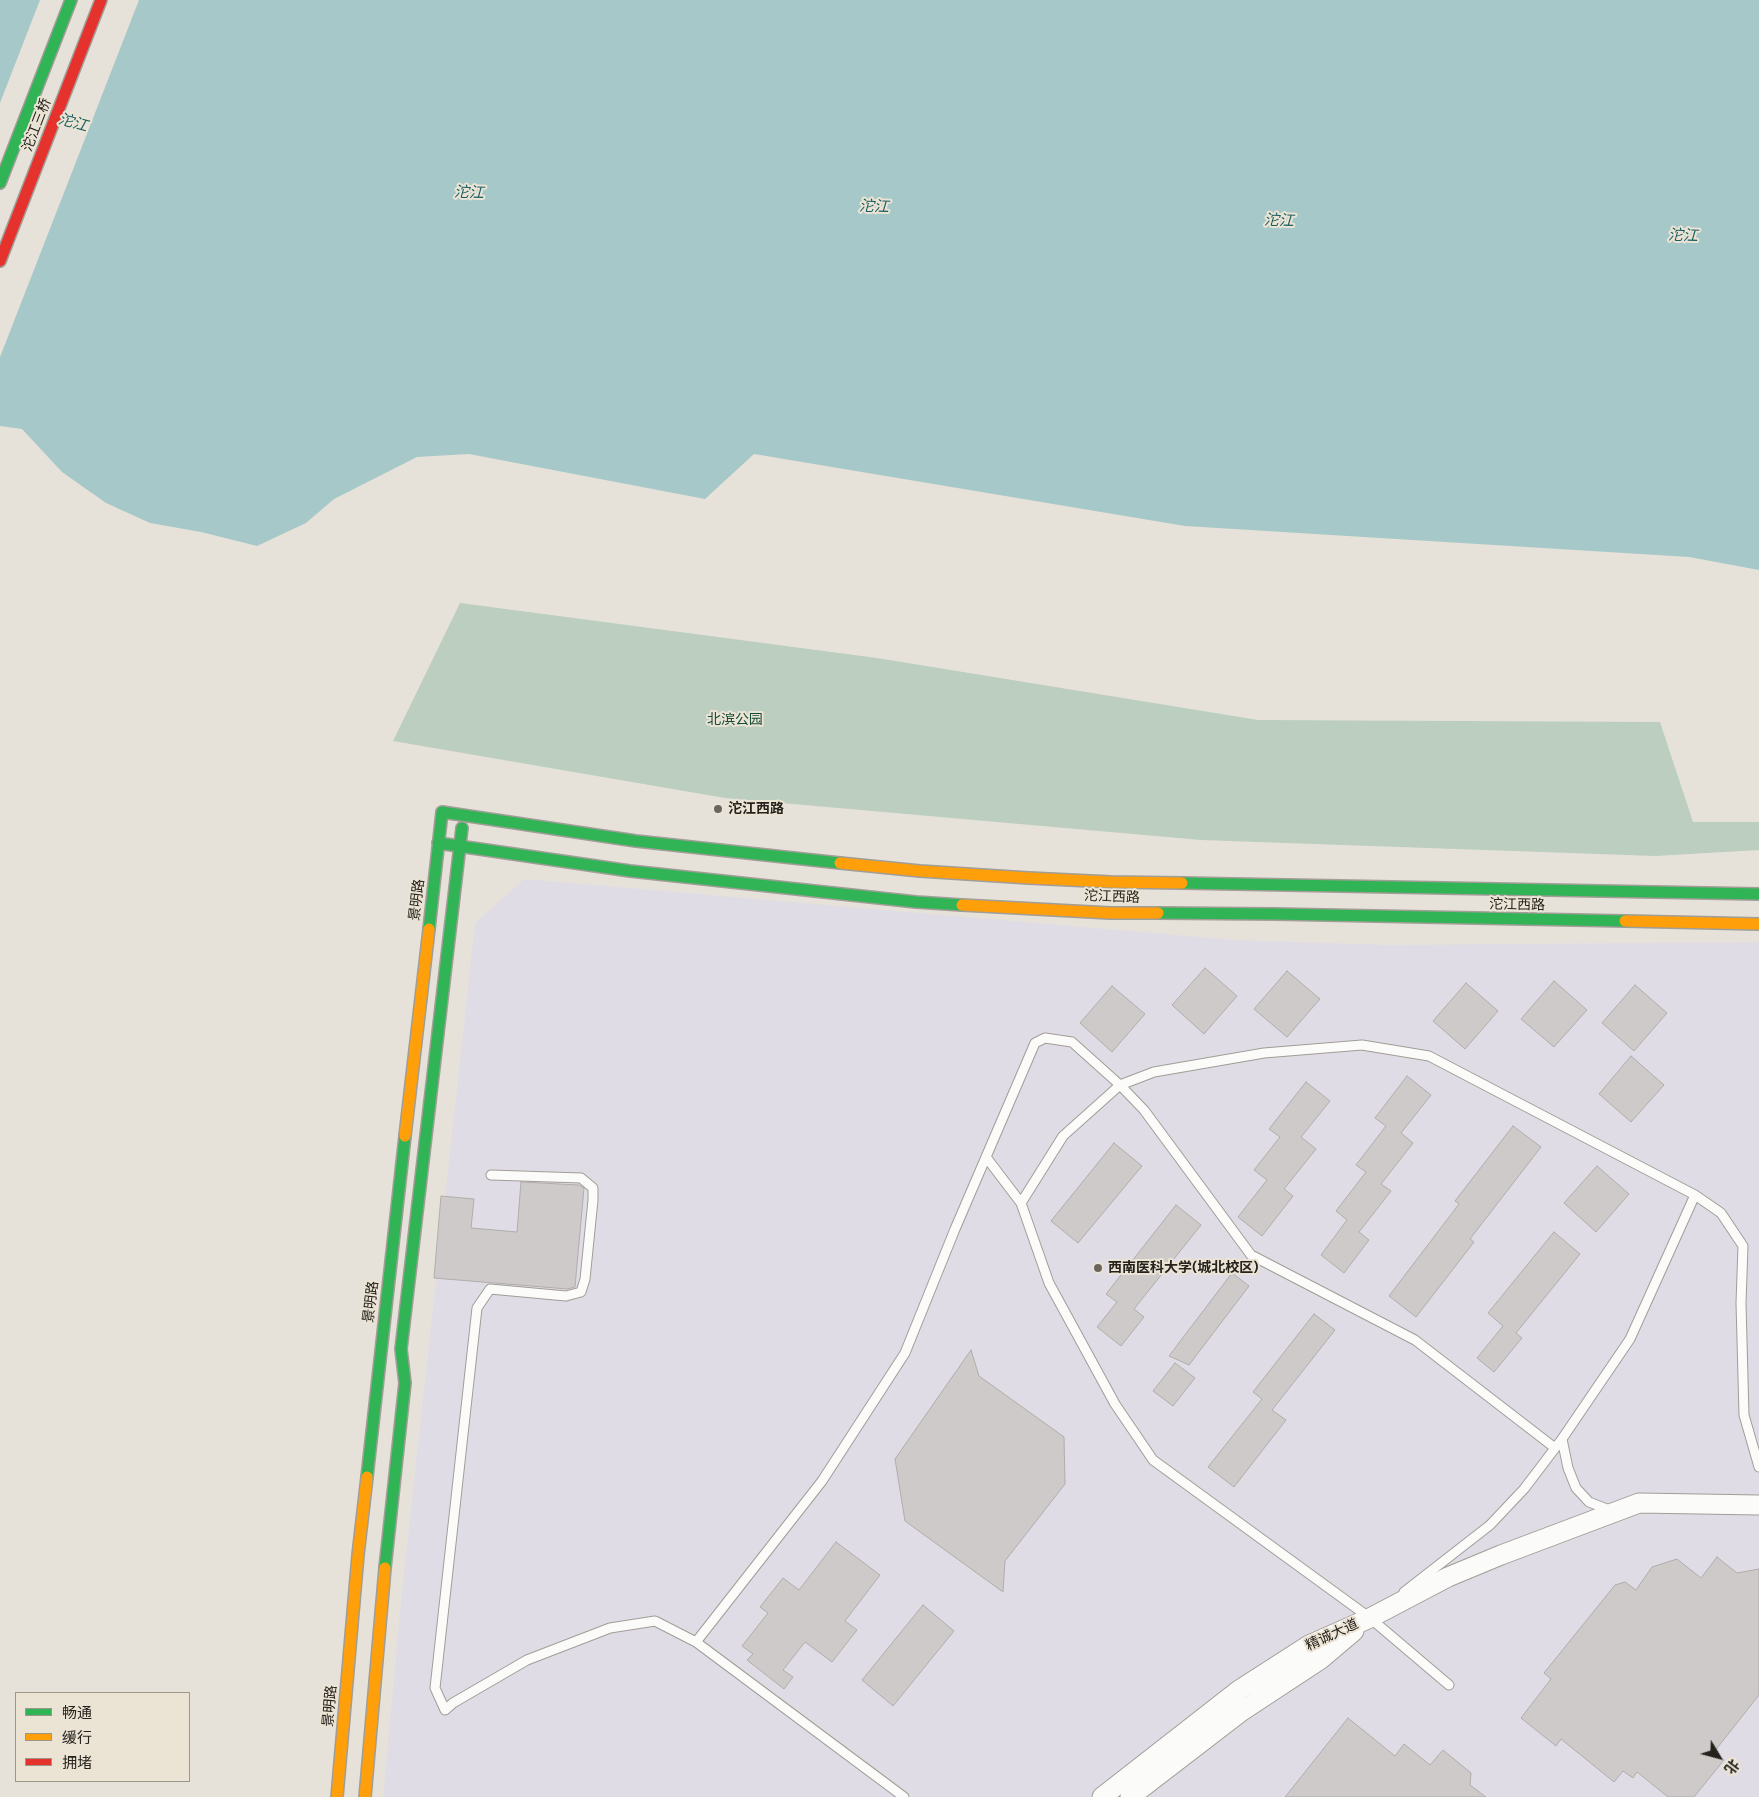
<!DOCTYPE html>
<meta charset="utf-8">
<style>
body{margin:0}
#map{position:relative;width:1759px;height:1797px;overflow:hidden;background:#e6e2da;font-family:Figtree,"Noto Sans SC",sans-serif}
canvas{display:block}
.legend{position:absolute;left:15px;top:1692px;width:175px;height:90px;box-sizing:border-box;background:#ebe4d5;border:1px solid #9c968b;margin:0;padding:6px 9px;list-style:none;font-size:15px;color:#25221d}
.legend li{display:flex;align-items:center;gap:10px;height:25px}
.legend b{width:25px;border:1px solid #9c968b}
.north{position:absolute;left:1694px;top:1732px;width:50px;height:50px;-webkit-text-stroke:4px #ebe4d5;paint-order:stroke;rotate:127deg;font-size:14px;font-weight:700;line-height:20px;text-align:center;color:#25221d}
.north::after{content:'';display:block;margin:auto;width:18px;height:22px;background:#25221d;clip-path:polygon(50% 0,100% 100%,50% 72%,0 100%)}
</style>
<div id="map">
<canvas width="1759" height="1797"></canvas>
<ul class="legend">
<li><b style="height:6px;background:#30b455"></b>畅通</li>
<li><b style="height:6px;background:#ff9f0a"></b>缓行</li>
<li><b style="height:6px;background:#e5322d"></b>拥堵</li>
</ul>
<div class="north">北</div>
</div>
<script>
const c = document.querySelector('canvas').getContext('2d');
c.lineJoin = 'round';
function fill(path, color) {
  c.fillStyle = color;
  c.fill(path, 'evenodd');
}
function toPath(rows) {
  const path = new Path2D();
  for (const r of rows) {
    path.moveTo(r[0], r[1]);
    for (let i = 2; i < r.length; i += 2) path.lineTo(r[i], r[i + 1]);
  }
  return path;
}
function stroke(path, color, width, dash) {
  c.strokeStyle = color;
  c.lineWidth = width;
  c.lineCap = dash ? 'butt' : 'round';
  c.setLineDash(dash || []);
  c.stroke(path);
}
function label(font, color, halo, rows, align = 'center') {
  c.font = font + ' Figtree,"Noto Sans SC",sans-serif';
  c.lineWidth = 4;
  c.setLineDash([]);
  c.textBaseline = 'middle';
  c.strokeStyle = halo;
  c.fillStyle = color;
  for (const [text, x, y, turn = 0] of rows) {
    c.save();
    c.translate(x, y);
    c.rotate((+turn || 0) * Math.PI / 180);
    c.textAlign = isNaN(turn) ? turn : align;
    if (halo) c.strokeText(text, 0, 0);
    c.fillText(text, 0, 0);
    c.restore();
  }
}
fill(toPath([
 [524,879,1234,940,1389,945,1759,942,1759,1797,383,1797,402,1591,475,923]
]), '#e0dce5');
fill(toPath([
 [460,603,877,658,1258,720,1660,722,1693,822,1759,822,1759,850,1655,856,1201,840,725,798,393,741]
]), '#bbcec0');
fill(toPath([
 [0,0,1759,0,1759,570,1689,557,1185,526,754,454,705,499,469,454,417,457,334,499,306,523,257,546,201,532,150,523,106,503,62,472,22,429,0,426]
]), '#a7c8c8');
fill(toPath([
 [40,0,139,0,0,357,0,103]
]), '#e6e2da');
const building = toPath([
 [1205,968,1237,996,1204,1034,1172,1005,1205,968],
 [1287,971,1320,999,1287,1037,1254,1009,1287,971],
 [1554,981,1587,1010,1554,1047,1521,1019,1554,981],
 [1466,983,1498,1011,1465,1049,1433,1021,1466,983],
 [1635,985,1667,1013,1634,1051,1602,1023,1635,985],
 [1112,986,1145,1014,1112,1052,1080,1023,1112,986],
 [1631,1056,1664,1085,1631,1122,1599,1094,1631,1056],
 [1407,1076,1431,1095,1401,1133,1413,1143,1381,1184,1391,1191,1359,1232,1369,1240,1344,1273,1321,1255,1347,1220,1336,1211,1366,1172,1356,1165,1386,1126,1375,1118,1407,1076],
 [1306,1082,1330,1101,1301,1137,1316,1149,1284,1189,1293,1196,1262,1236,1238,1217,1267,1180,1254,1170,1280,1137,1269,1129,1306,1082],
 [1513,1126,1541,1147,1470,1239,1474,1242,1416,1317,1389,1296,1459,1204,1455,1201,1513,1126],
 [1114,1143,1142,1166,1078,1243,1051,1221,1114,1143],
 [1597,1166,1629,1194,1596,1232,1564,1203,1597,1166],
 [521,1182,579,1185,584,1188,575,1287,567,1289,434,1278,441,1196,474,1199,471,1228,517,1232,521,1182],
 [1176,1205,1201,1225,1134,1309,1144,1317,1121,1346,1097,1327,1117,1302,1106,1294,1176,1205],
 [1554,1232,1580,1254,1516,1333,1522,1338,1494,1372,1477,1358,1503,1326,1488,1313,1554,1232],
 [1232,1273,1249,1286,1189,1365,1169,1356,1232,1273],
 [1314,1314,1335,1330,1272,1410,1286,1420,1234,1487,1208,1467,1262,1399,1253,1392,1314,1314],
 [971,1350,979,1376,1064,1437,1065,1484,1005,1561,1003,1592,905,1521,895,1459,971,1350],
 [1175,1363,1195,1378,1173,1406,1153,1391,1175,1363],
 [836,1542,880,1575,845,1621,857,1630,832,1662,805,1642,783,1670,793,1677,784,1689,747,1660,753,1654,742,1646,768,1613,760,1607,783,1578,799,1590,836,1542],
 [1717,1557,1737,1573,1759,1569,1759,1695,1714,1752,1724,1760,1694,1797,1668,1797,1637,1772,1633,1778,1623,1771,1614,1782,1561,1739,1556,1746,1521,1718,1551,1679,1544,1673,1615,1585,1625,1582,1636,1590,1652,1567,1677,1559,1701,1578,1717,1557],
 [923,1605,954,1631,893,1706,862,1680,923,1605],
 [1348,1718,1395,1756,1404,1744,1430,1765,1443,1750,1471,1773,1470,1785,1486,1797,1285,1797,1348,1718]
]);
fill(building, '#cecac9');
stroke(building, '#b1adac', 1);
const lane = toPath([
 [986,1157,1021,1203,1049,1283,1115,1404,1153,1460,1370,1618,1449,1685],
 [491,1175,581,1178,593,1188,593,1200,585,1279,581,1292,566,1296,490,1289,477,1308,435,1688,445,1710,453,1703,527,1660,610,1628,655,1621,696,1642,904,1797],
 [1021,1203,1063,1136,1120,1085,1154,1072,1264,1053,1362,1045,1429,1056,1695,1195,1721,1213,1743,1246,1741,1303,1744,1415,1759,1467],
 [1562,1439,1568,1468,1576,1488,1589,1502,1612,1511],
 [1404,1592,1490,1525,1524,1489,1562,1439,1630,1339,1695,1195],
 [696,1642,822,1481,905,1353,955,1229,1035,1043,1045,1038,1072,1042,1120,1085,1144,1110,1251,1255,1415,1340,1555,1448]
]);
const street = toPath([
 [1102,1797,1239,1690,1309,1645,1370,1618,1448,1577,1501,1555,1639,1503,1759,1505],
 [1130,1797,1242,1711,1321,1659,1354,1631]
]);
const fast = toPath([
 [0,183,71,0],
 [438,843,630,871,916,902,962,905],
 [1182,883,1759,894],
 [1158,913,1275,914,1625,921],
 [429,929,442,812,636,841,840,863],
 [367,1477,405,1136],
 [385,1568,405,1383,401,1349,462,828]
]);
const slow = toPath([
 [840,863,920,871,1029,878,1111,882,1182,883],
 [962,905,1110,913,1158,913],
 [1625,921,1759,924],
 [405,1136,429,929],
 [337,1797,358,1555,367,1477],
 [365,1797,385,1568]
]);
const jam = toPath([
 [0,261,101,0]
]);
stroke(lane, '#a19d97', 11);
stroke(street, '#a19d97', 21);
stroke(fast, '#a19d97', 14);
stroke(slow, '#a19d97', 14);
stroke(jam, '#a19d97', 14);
stroke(lane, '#fbfbf9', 9);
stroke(street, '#fbfbf9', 19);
stroke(fast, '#30b455', 11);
stroke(slow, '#ff9f0a', 11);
stroke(jam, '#e5322d', 11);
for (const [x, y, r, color] of [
 [718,809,5,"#69655f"],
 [1098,1268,5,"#69655f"]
]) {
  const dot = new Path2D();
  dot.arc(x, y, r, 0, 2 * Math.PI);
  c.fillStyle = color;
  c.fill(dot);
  stroke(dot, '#ebe4d5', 2);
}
label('14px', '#25221d', '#ebe4d5', [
 ["沱江三桥",37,125,-69],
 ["沱江西路",1112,897,2],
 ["景明路",417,900,-83],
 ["沱江西路",1517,905,1],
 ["景明路",371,1302,-83],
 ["精诚大道",1332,1635,-25],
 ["景明路",330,1706,-85]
]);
label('14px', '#174c38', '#ebe4d5', [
 ["北滨公园",735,720]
]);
label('bold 14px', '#25221d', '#ebe4d5', [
 ["沱江西路",728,809],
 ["西南医科大学(城北校区)",1108,1268]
], 'left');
label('italic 15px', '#185d61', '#ebe4d5', [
 ["沱江",73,123,15],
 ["沱江",469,193,2],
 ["沱江",874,207,2],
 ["沱江",1279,221,2],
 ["沱江",1683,236,2]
]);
</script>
